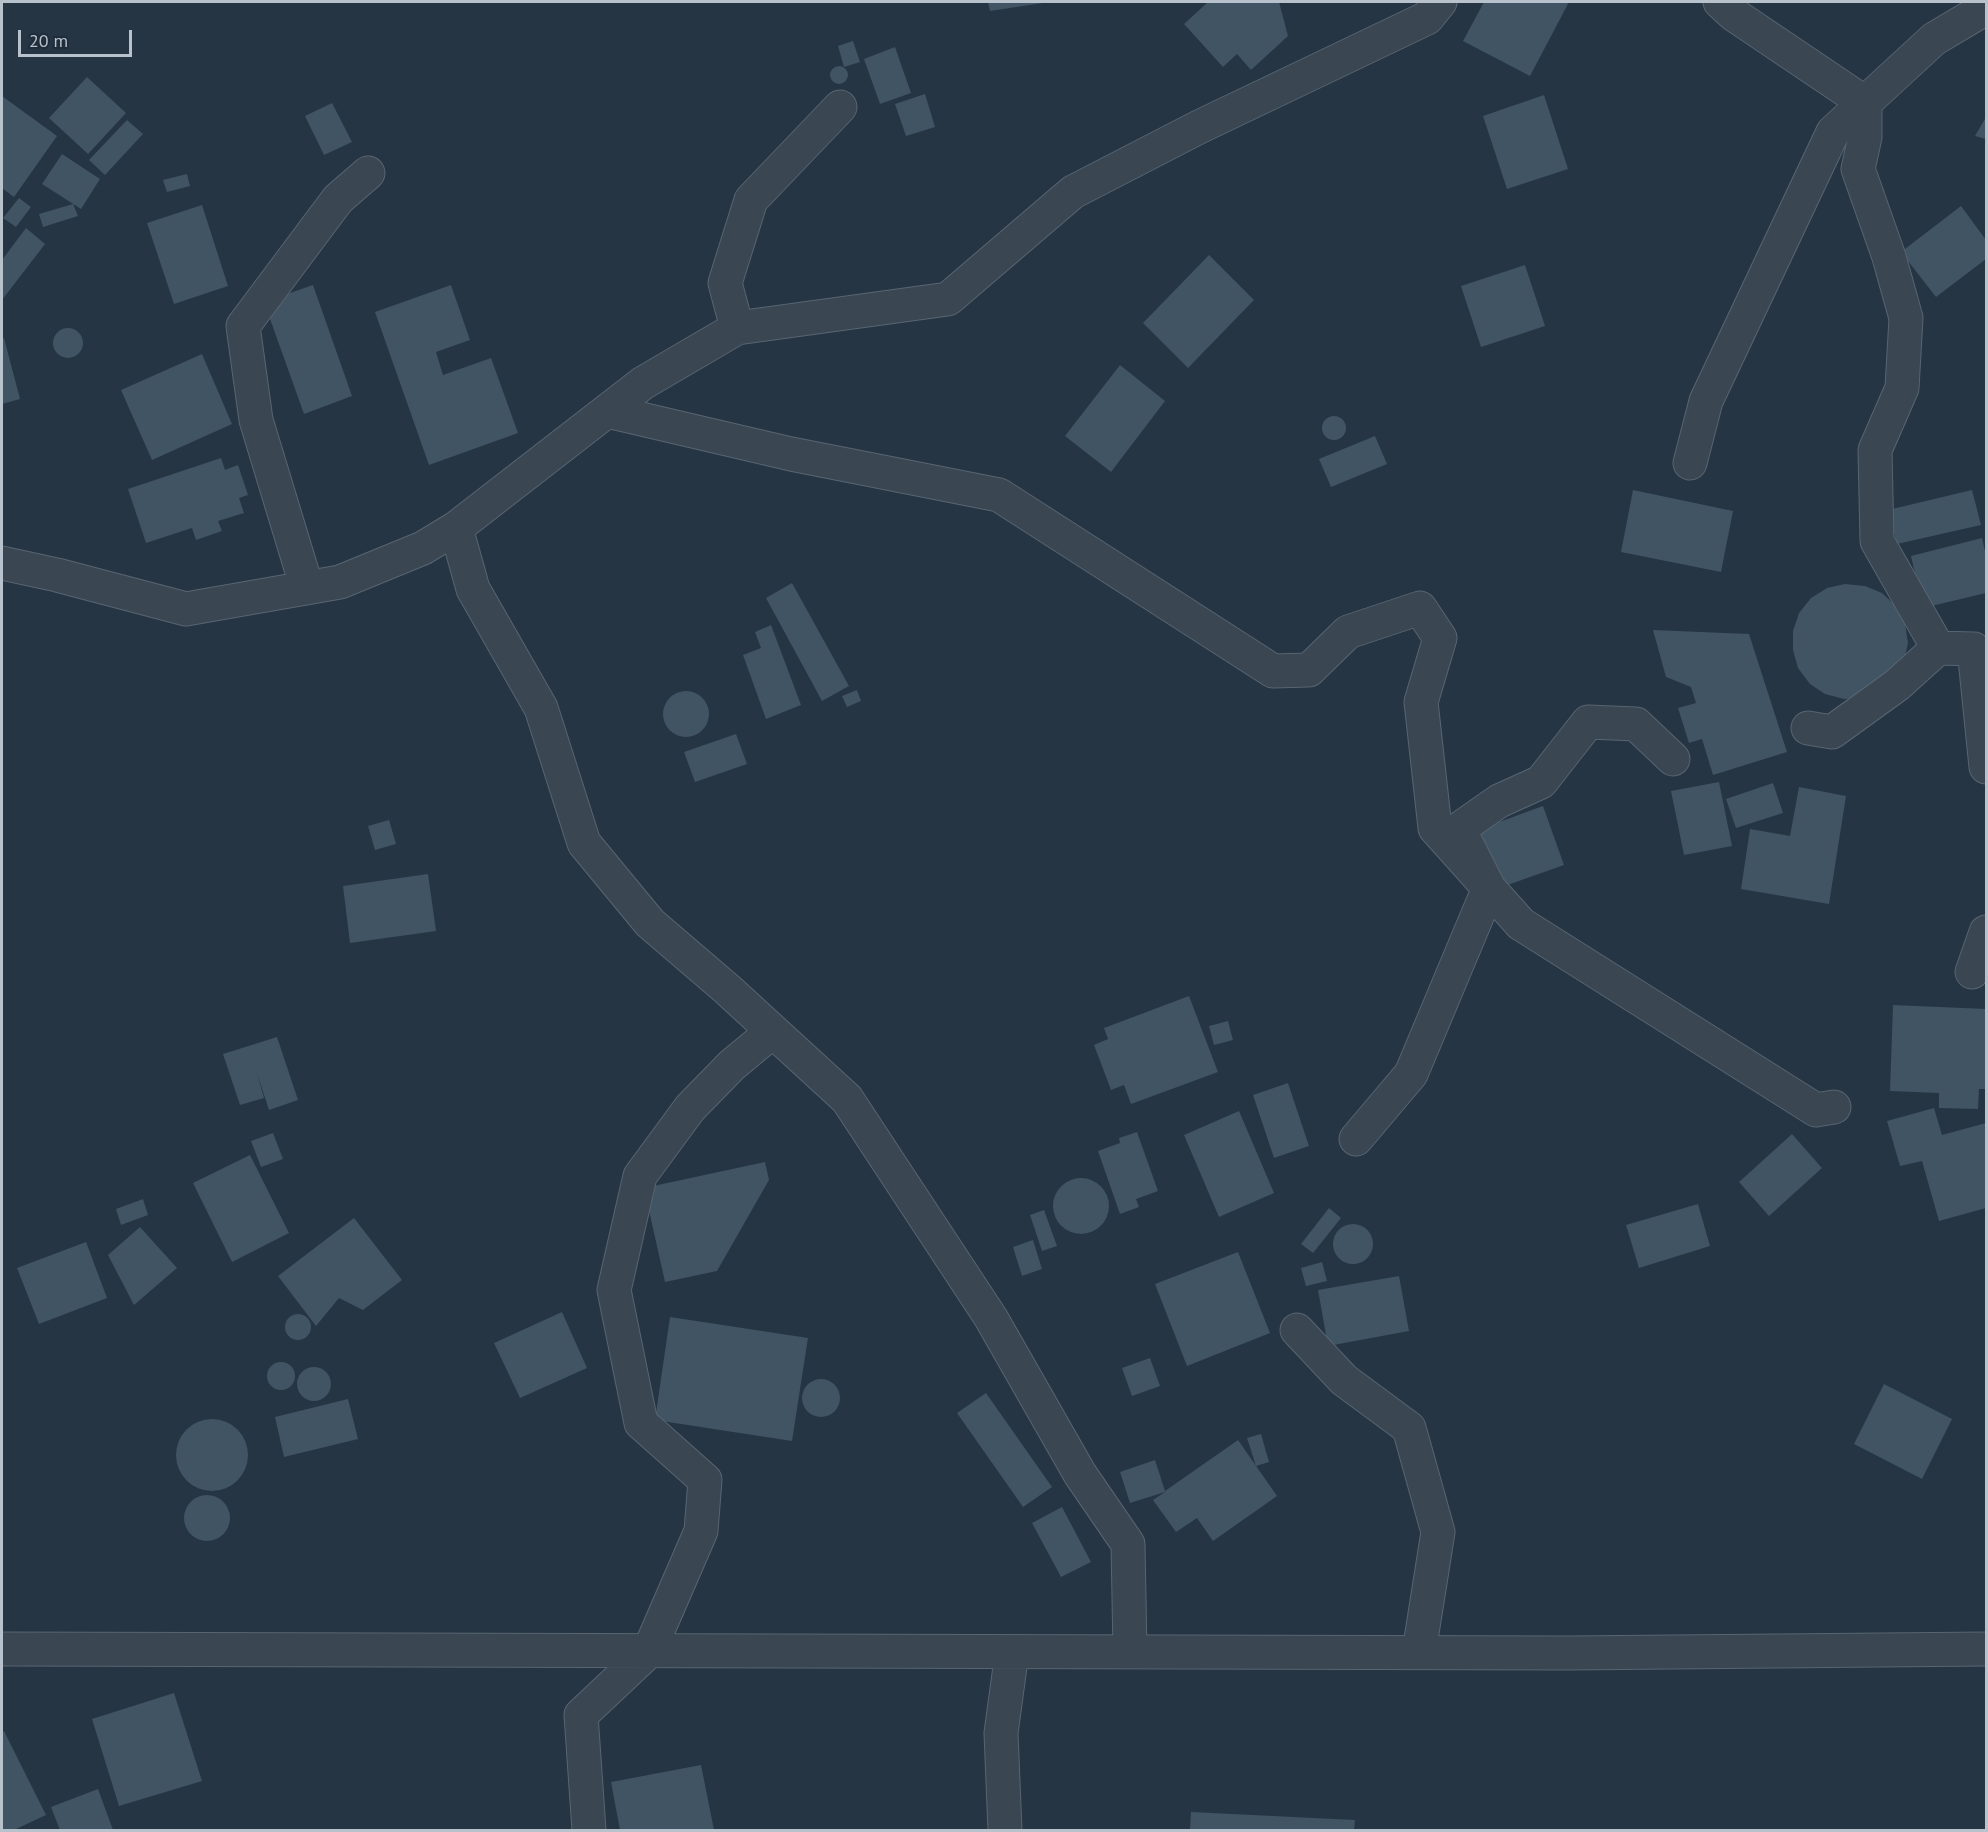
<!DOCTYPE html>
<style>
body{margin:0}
#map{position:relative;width:1988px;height:1832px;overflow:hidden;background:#253544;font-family:"PT Sans",sans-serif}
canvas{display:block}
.frame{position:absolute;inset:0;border:3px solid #b7c2cd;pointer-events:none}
.scale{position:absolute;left:18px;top:30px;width:114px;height:27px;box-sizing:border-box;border:3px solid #b7c2cd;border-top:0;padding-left:8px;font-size:18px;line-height:21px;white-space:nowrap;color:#b7c2cd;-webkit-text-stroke:4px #1f2c39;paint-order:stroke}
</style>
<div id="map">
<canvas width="1988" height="1832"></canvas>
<div class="frame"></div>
<div class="scale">20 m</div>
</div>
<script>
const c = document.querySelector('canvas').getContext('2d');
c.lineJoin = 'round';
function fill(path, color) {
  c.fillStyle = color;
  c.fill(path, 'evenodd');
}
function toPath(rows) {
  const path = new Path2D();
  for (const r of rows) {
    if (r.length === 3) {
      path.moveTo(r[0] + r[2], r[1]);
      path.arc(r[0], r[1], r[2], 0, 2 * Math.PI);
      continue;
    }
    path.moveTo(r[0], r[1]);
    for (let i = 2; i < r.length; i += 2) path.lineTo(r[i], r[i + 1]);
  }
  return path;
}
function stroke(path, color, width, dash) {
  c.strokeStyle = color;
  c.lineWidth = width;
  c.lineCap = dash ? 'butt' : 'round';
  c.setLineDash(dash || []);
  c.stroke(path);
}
fill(toPath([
 [988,2,1043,2,1043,3,990,11],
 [1208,2,1279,2,1288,36,1251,70,1237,54,1223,67,1184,24],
 [1484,2,1569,2,1530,76,1463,41],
 [853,41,860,62,844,67,838,46],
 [895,47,911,93,880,104,864,59],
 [839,75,9],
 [87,77,126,113,88,154,49,118],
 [925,94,935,127,906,136,895,104],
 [1544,95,1568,169,1507,189,1483,116],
 [2,96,57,136,14,197,2,188],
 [332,103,352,142,324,155,305,116],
 [1986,117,1986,139,1975,136],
 [127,120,143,134,105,175,89,160],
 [62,154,100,179,81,209,42,184],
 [187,174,190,186,167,192,163,180],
 [19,198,31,207,16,227,3,218],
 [73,204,78,216,43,227,39,214],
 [202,205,228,286,174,304,147,223],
 [1961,206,1986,240,1986,259,1936,297,1901,252],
 [26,228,45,244,2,300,2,260],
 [1209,255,1254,300,1188,368,1143,323],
 [1525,265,1545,326,1481,347,1461,286],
 [313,285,352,396,304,414,264,302],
 [451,285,470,340,436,352,443,375,491,358,518,433,429,465,375,312],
 [68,343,15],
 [4,338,20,399,2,404,2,339],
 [202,354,232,424,152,460,121,390],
 [1120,365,1165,401,1111,472,1065,436],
 [1334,428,12],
 [1375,436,1387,464,1331,487,1319,459],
 [221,458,225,470,238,465,248,495,239,498,244,513,218,521,222,531,196,540,192,528,146,543,128,489],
 [1633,490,1733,511,1721,572,1621,552],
 [1972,490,1981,525,1897,544,1888,510],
 [1982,538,1986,556,1986,593,1923,608,1911,556],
 [792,583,849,686,822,701,766,598],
 [1845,584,1865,586,1882,593,1896,606,1905,624,1908,643,1904,661,1863,698,1844,699,1825,694,1810,684,1798,668,1793,650,1793,631,1799,613,1811,598,1827,588],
 [771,625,801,705,766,719,743,655,761,648,755,632],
 [1653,630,1749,634,1787,752,1713,775,1702,739,1689,743,1678,708,1696,703,1691,687,1666,677],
 [857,690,861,701,847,707,842,696],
 [686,714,23],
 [736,734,747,764,695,782,684,752],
 [1719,782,1732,846,1684,855,1671,791],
 [1773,783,1783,813,1736,828,1726,799],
 [1799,787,1846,796,1829,904,1741,889,1750,829,1790,836],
 [1543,806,1564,865,1499,888,1477,830],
 [389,820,396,844,375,850,368,826],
 [428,874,436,931,350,943,343,886],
 [1189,996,1218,1072,1131,1104,1124,1085,1111,1090,1094,1045,1108,1039,1104,1028],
 [1893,1005,1986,1009,1986,1089,1979,1089,1978,1109,1939,1108,1939,1093,1890,1091],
 [1228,1021,1233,1040,1214,1045,1209,1026],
 [277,1037,298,1100,269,1110,257,1073,264,1098,240,1105,223,1054],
 [1288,1083,1309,1146,1274,1158,1253,1095],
 [1934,1108,1942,1135,1986,1123,1986,1208,1939,1221,1922,1161,1900,1166,1887,1121],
 [1239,1111,1274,1193,1219,1217,1184,1135],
 [1137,1132,1158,1191,1136,1199,1139,1207,1120,1214,1098,1151,1120,1143,1119,1138],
 [273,1133,283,1159,261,1167,251,1141],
 [1792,1134,1822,1168,1769,1216,1739,1182],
 [250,1155,289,1233,232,1262,193,1183],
 [765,1162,769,1180,717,1271,665,1282,644,1188],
 [1081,1206,28],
 [143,1199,148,1215,121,1225,116,1209],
 [1698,1204,1710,1246,1639,1268,1626,1225],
 [1329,1208,1341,1218,1313,1253,1301,1244],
 [1044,1210,1057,1246,1042,1251,1030,1215],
 [354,1218,402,1280,363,1310,339,1298,316,1326,278,1276],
 [1353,1244,20],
 [140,1227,177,1268,134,1305,108,1255],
 [1033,1240,1042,1269,1022,1276,1013,1247],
 [86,1242,107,1298,39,1324,17,1268],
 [1238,1252,1270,1333,1187,1366,1155,1284],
 [1322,1262,1327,1281,1306,1286,1301,1268],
 [1399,1276,1409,1331,1328,1346,1318,1290],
 [562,1312,587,1368,520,1398,494,1343],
 [298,1327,13],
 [670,1317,808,1338,792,1441,655,1420],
 [1150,1358,1160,1386,1132,1396,1122,1368],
 [281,1376,14],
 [314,1384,17],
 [821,1398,19],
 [1884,1384,1952,1419,1922,1479,1854,1444],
 [986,1393,1052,1487,1023,1507,957,1413],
 [348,1399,358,1439,284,1457,275,1417],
 [212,1455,36],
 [1261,1434,1269,1462,1256,1466,1247,1438],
 [1238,1440,1277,1496,1213,1541,1197,1518,1176,1532,1153,1500,1165,1492,1130,1503,1120,1472,1155,1460,1165,1491],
 [207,1518,23],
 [1062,1507,1091,1562,1061,1577,1032,1523],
 [174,1693,202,1781,119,1806,92,1719],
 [4,1731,46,1815,14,1830,2,1830,2,1732],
 [701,1765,714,1830,620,1830,611,1782],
 [98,1789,113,1830,60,1830,51,1807],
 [1191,1812,1355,1820,1354,1830,1190,1830]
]), '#415463');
const street = toPath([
 [1720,2,1733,14,1865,103,1865,137,1858,169,1889,257,1906,318,1902,388,1875,450,1877,541,1938,648],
 [737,328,948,299,1073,192,1199,127,1427,18,1440,2],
 [607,411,791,454,999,495,1273,671,1309,670,1348,632,1420,608,1440,638,1421,702,1435,828,1521,924,1816,1110,1834,1107],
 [1690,463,1706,401,1833,132,1934,39,1986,8],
 [456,528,643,383,737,328,725,283,751,200,840,107],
 [2,563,57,575,186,609,340,582,423,548,456,528,473,589,541,708,584,843,650,923,727,989,847,1099,991,1318,1080,1474,1128,1544,1130,1652],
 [307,588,256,420,243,326,338,199,368,173],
 [1808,728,1832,732,1897,685,1938,648,1974,649,1986,767],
 [1972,972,1986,932],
 [1356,1139,1411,1074,1489,888,1459,829,1499,801,1541,782,1588,722,1636,724,1673,759],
 [1297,1330,1344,1380,1409,1428,1438,1532,1419,1652],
 [2,1649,1569,1653,1986,1649],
 [589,1830,581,1715,649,1651,701,1531,705,1480,641,1423,614,1290,640,1176,690,1108,732,1065,773,1031],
 [1005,1830,1001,1733,1012,1652]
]);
stroke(street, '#586571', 35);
stroke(street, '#3a4753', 33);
</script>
